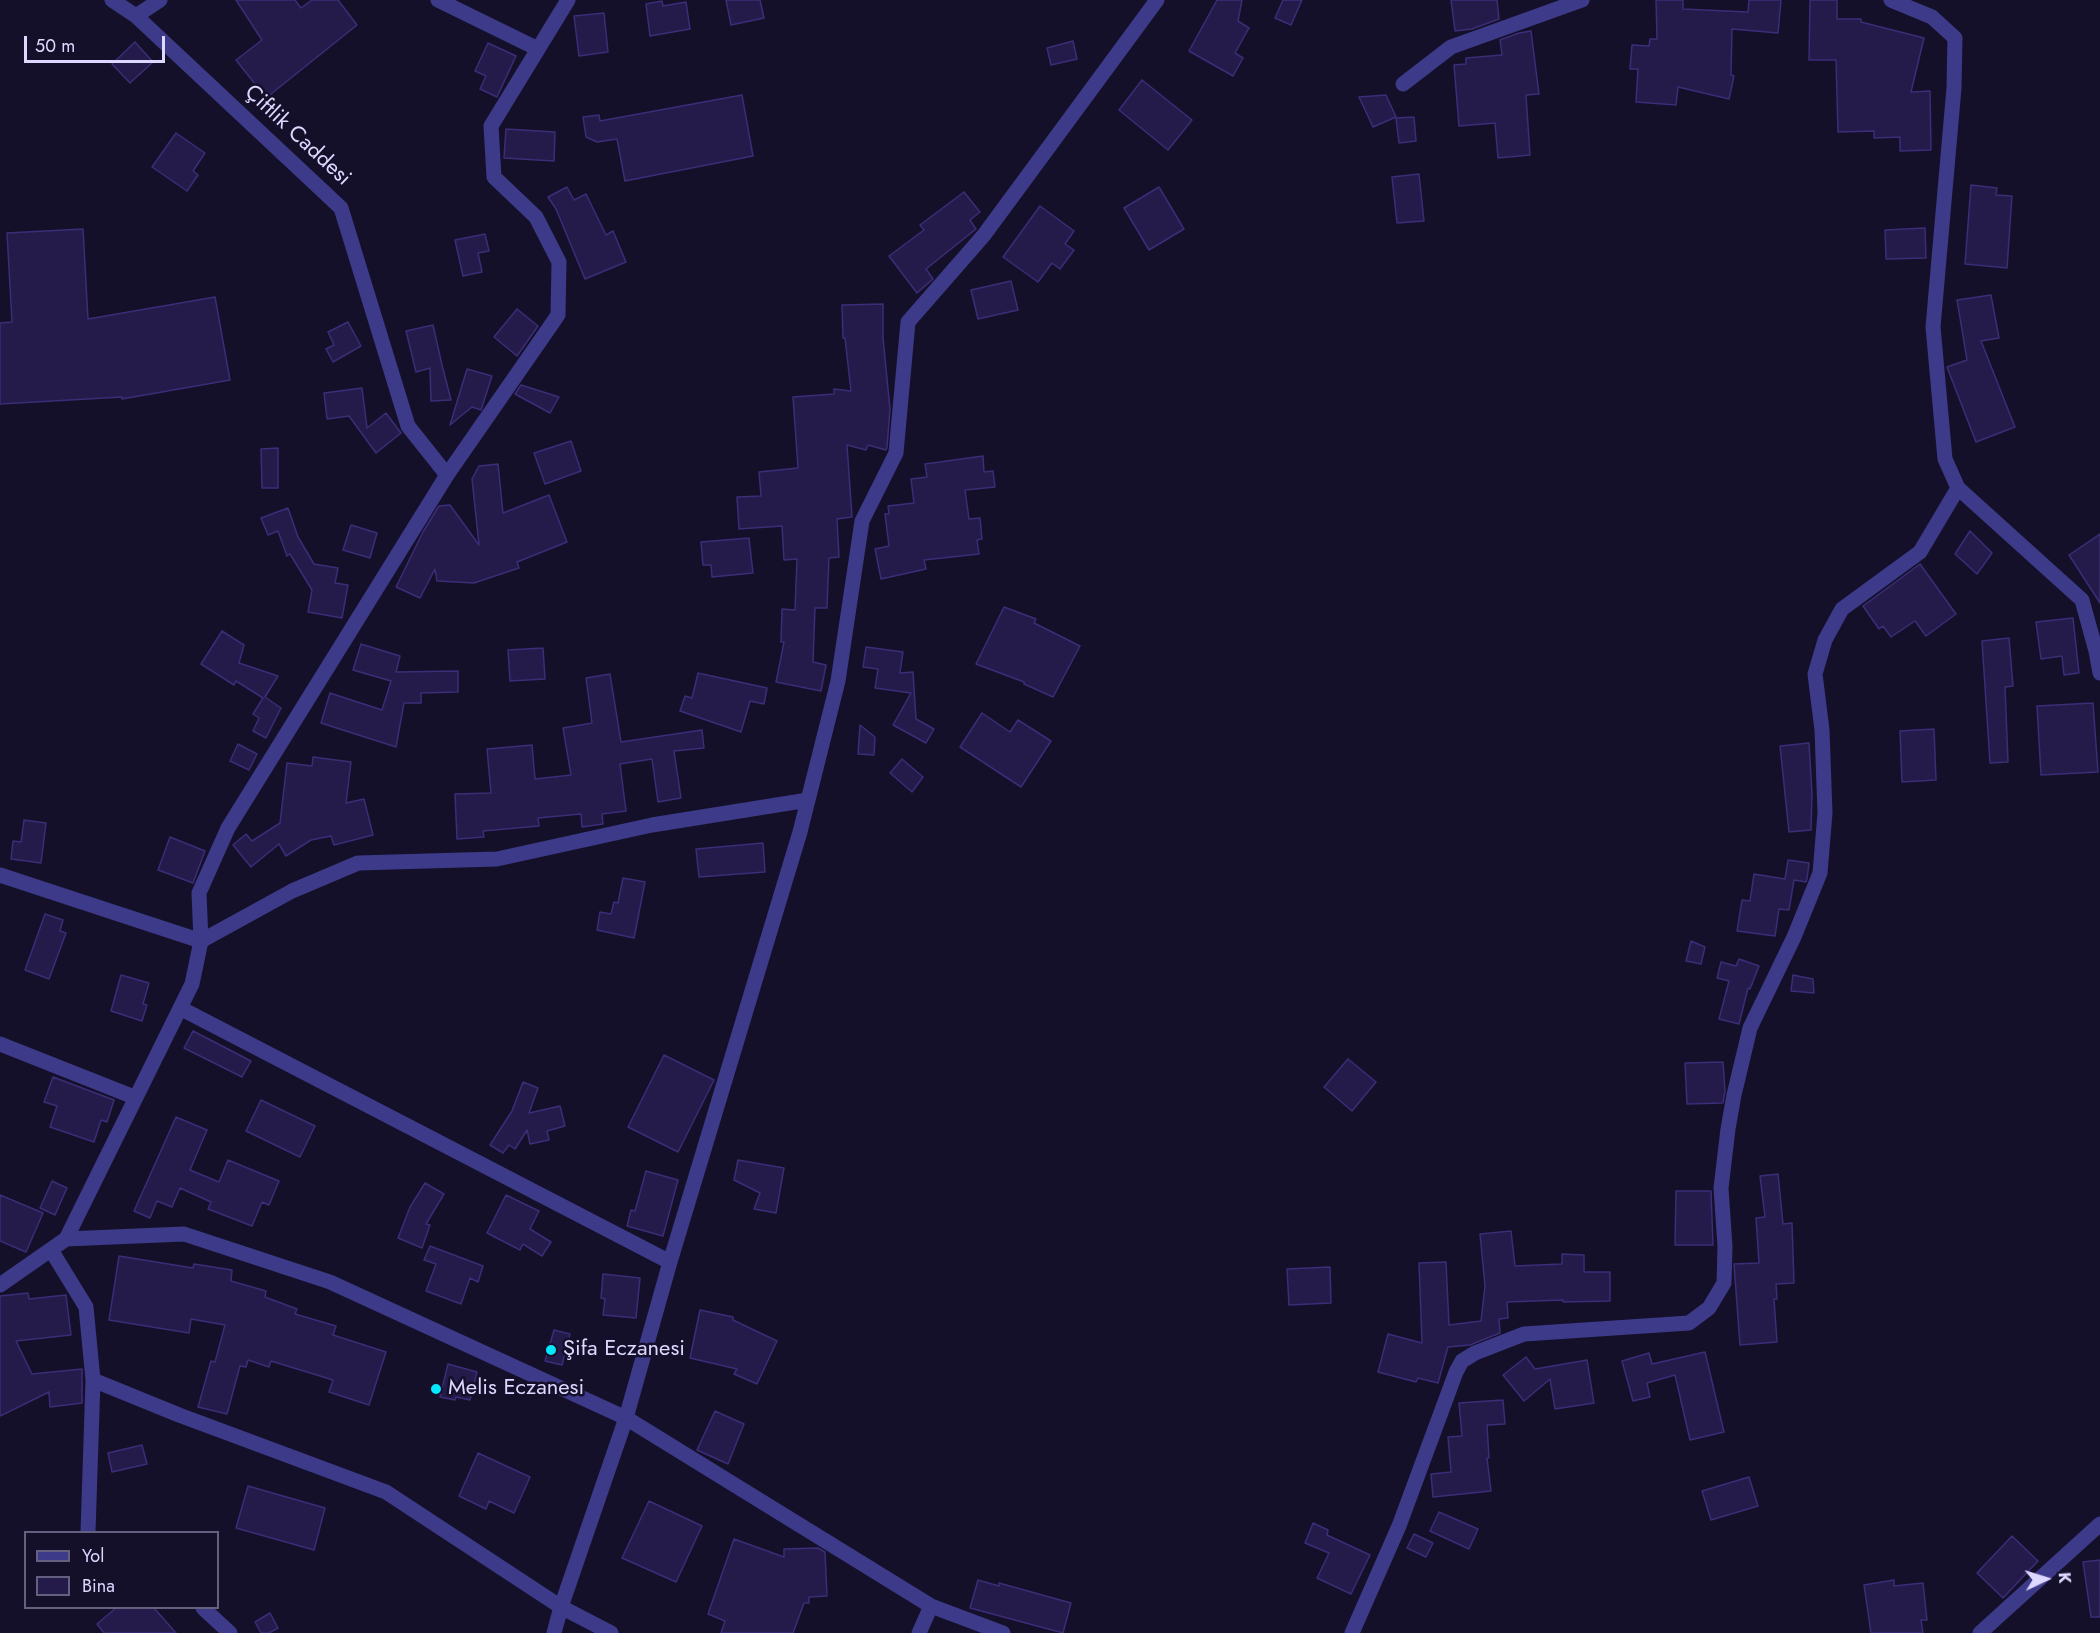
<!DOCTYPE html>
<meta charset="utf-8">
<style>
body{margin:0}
#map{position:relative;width:2100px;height:1633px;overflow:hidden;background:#14102a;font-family:Jost,sans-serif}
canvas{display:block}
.legend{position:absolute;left:24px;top:1531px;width:195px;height:78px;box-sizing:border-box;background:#14102a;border:2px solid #64607f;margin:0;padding:8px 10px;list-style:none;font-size:18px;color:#ddd8ff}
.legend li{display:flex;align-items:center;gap:12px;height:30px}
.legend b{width:30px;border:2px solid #64607f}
.north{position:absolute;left:2016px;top:1549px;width:60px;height:60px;-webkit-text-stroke:4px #14102a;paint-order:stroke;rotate:86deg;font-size:16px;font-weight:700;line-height:24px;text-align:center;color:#ddd8ff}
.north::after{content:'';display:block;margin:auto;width:21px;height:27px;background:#ddd8ff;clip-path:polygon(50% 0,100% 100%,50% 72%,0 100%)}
.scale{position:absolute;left:24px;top:36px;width:141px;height:27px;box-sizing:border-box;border:3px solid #ddd8ff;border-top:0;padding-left:8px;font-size:18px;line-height:21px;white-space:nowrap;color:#ddd8ff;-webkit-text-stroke:4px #14102a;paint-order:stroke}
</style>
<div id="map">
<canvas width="2100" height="1633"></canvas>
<ul class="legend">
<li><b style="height:8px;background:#3d3a89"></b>Yol</li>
<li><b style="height:16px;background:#251b4b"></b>Bina</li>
</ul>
<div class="north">K</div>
<div class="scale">50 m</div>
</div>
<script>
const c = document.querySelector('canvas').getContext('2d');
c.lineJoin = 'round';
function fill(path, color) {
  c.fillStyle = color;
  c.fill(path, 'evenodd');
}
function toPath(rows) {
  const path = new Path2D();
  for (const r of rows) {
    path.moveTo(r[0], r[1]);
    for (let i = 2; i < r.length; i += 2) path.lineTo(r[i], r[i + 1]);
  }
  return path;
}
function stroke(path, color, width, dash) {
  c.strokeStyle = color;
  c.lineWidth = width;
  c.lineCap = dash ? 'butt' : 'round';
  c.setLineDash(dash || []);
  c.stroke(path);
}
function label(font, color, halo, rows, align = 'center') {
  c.font = font + ' Jost,sans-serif';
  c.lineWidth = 5;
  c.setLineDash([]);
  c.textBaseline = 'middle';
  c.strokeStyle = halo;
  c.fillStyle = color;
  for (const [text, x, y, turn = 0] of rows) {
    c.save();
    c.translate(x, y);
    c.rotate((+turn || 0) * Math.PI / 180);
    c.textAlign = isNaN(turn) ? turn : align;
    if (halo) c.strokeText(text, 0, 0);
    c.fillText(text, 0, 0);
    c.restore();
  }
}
const building = toPath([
 [236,0,295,0,301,8,312,0,338,0,357,25,266,98,236,60,262,40,236,0],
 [726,0,760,0,764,18,731,25,726,0],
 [1217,0,1242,0,1238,21,1249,28,1235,53,1243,58,1233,76,1189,51,1217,0],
 [1283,0,1302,0,1291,25,1275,18,1283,0],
 [1451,0,1497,0,1499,19,1472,29,1455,31,1451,0],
 [1656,0,1683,0,1683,9,1748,12,1749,0,1781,0,1778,33,1732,29,1731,75,1734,76,1729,99,1678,87,1676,105,1636,102,1638,69,1630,69,1632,45,1649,46,1650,39,1657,39,1656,0],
 [1810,0,1837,0,1837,19,1861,19,1861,22,1924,38,1911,92,1930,91,1931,150,1900,151,1900,137,1874,138,1874,131,1838,132,1836,60,1809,60,1810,0],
 [662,1,663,6,686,2,690,29,650,36,646,4,662,1],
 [604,13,608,52,579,56,574,16,604,13],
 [1531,31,1539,94,1526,95,1530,155,1498,158,1495,123,1459,126,1454,65,1466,64,1466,58,1502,55,1500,40,1519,33,1531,31],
 [1073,41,1077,59,1051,65,1047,48,1073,41],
 [135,42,153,62,130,83,112,64,135,42],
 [488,43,516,56,497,97,480,89,486,76,475,71,488,43],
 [1142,80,1192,120,1168,150,1119,110,1142,80],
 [742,95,753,156,625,181,617,139,597,142,586,137,583,117,599,115,600,121,742,95],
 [1386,95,1396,117,1373,127,1359,97,1386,95],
 [1414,117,1416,141,1399,143,1396,118,1414,117],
 [506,129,555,132,554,161,504,158,506,129],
 [176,133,205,153,193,171,198,175,187,191,152,167,176,133],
 [1419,174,1424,221,1397,223,1392,177,1419,174],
 [1971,185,1997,188,1996,195,2012,196,2007,268,1965,264,1971,185],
 [567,187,574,200,586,194,606,235,613,231,626,262,585,279,556,209,548,197,567,187],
 [1159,187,1184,229,1149,250,1124,208,1159,187],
 [964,192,980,212,970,220,976,229,926,269,933,279,917,293,889,256,924,230,920,225,964,192],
 [1040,206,1074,231,1065,244,1074,250,1060,269,1052,263,1038,282,1003,257,1040,206],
 [1925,228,1926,258,1886,259,1885,230,1925,228],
 [83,229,88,319,215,297,230,380,122,399,122,397,0,404,0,323,12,322,7,233,83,229],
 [485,234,489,251,478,253,482,272,463,276,455,240,485,234],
 [1011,281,1018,310,978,319,971,290,1011,281],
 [1991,295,1999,338,1981,341,2015,427,1976,442,1947,367,1967,360,1957,300,1991,295],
 [883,304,883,338,890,409,887,447,886,450,868,445,866,450,847,445,852,517,837,519,839,557,829,558,827,608,815,608,813,662,826,665,821,691,776,682,784,642,781,642,782,609,795,610,797,559,784,560,782,526,739,529,737,497,761,496,759,472,798,468,793,397,834,394,834,389,851,391,845,338,843,338,842,305,883,304],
 [517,309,538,326,517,356,494,337,517,309],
 [348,322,361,346,333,362,326,349,334,345,328,332,348,322],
 [433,325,442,365,451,400,431,401,430,368,416,372,406,331,433,325],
 [467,369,492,376,481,410,472,407,450,425,467,369],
 [521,385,559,397,550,413,515,394,521,385],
 [362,388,367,428,386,413,401,433,376,453,349,416,327,419,324,393,362,388],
 [571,441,581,471,545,484,534,453,571,441],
 [278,448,278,488,262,488,261,449,278,448],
 [983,456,984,472,993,471,995,487,965,490,969,519,980,518,982,539,977,540,979,554,924,560,926,569,881,579,875,549,889,546,885,514,889,514,888,506,914,503,911,479,927,477,925,464,983,456],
 [498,464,503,513,549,495,567,542,517,562,519,568,474,583,437,581,435,569,420,598,396,587,423,532,439,506,450,505,479,545,472,479,479,466,498,464],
 [288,508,298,537,314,564,338,568,335,583,348,585,342,618,308,612,312,590,290,554,287,556,278,531,268,535,261,518,288,508],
 [351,525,377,533,370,558,343,550,351,525],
 [1970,531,1992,553,1977,574,1955,554,1970,531],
 [2100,534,2100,603,2069,555,2100,534],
 [749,538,753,573,712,577,711,565,703,565,701,542,749,538],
 [1920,564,1956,614,1926,636,1915,621,1891,637,1883,626,1879,629,1863,606,1920,564],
 [1004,607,1036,619,1034,623,1080,646,1053,697,1024,684,1024,682,976,664,1004,607],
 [2073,618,2079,673,2064,675,2062,656,2041,659,2036,622,2073,618],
 [222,631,244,645,239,663,278,676,265,697,281,708,266,738,253,731,259,718,253,714,263,698,236,681,234,685,201,664,222,631],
 [2009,638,2013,686,2005,687,2008,762,1990,763,1982,641,2009,638],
 [361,644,400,656,396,672,458,671,458,692,421,693,421,703,404,703,396,747,321,723,330,693,382,710,391,681,353,670,361,644],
 [866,647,903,652,900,673,913,672,916,719,934,729,926,743,893,725,911,693,875,688,878,669,863,667,866,647],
 [543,648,545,679,510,681,508,650,543,648],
 [698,673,767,688,764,704,750,701,741,732,680,711,685,696,692,698,698,673],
 [610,674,621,742,702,730,704,748,674,751,681,798,658,802,652,759,620,764,626,811,602,814,603,824,582,827,581,814,538,818,539,826,483,831,484,837,457,839,455,794,491,793,487,749,532,745,535,779,571,775,563,728,592,723,586,678,610,674],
 [2093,703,2098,772,2041,775,2037,706,2093,703],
 [982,713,1010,732,1018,720,1051,741,1021,787,960,747,982,713],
 [860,725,875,737,874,755,858,754,860,725],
 [1934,729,1936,780,1902,782,1900,731,1934,729],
 [1809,743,1812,794,1811,830,1789,832,1780,746,1809,743],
 [238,744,257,754,249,770,230,761,238,744],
 [313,757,351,762,346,803,364,799,373,835,334,845,331,836,311,840,286,856,279,844,251,867,233,845,246,834,252,841,280,823,287,763,312,766,313,757],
 [902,759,923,777,912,792,890,773,902,759],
 [24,820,46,823,41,863,11,859,13,841,21,842,24,820],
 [170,837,205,851,193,883,158,870,170,837],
 [763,843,765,872,699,877,696,849,763,843],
 [1788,860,1809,863,1807,879,1806,882,1794,880,1789,910,1779,909,1775,936,1737,931,1742,900,1750,901,1754,874,1785,879,1788,860],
 [623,878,645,882,634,938,597,930,600,912,611,914,614,902,618,903,623,878],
 [45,914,63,920,60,931,66,933,49,979,25,970,45,914],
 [1691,941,1705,947,1701,964,1686,961,1691,941],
 [1739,959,1759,966,1750,989,1748,988,1739,1024,1719,1019,1729,981,1717,978,1721,962,1736,966,1739,959],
 [121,975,149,983,143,1004,147,1005,142,1021,111,1011,121,975],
 [1793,975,1813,979,1814,993,1791,991,1793,975],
 [193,1031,251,1061,242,1077,184,1048,193,1031],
 [664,1055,714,1080,678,1152,628,1127,664,1055],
 [1348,1059,1376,1082,1352,1111,1324,1087,1348,1059],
 [1723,1062,1725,1091,1723,1103,1687,1104,1685,1063,1723,1062],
 [53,1077,114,1100,107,1122,101,1120,94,1142,50,1127,57,1106,44,1102,53,1077],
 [523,1082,538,1088,529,1113,560,1106,565,1126,547,1131,549,1140,530,1144,527,1130,515,1149,509,1145,503,1153,490,1145,512,1111,523,1082],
 [261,1100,315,1126,300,1157,246,1131,261,1100],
 [176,1117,207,1130,190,1170,219,1182,228,1160,279,1181,269,1205,262,1202,252,1226,208,1209,211,1202,180,1188,172,1207,157,1201,150,1218,134,1211,176,1117],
 [738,1160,784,1168,776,1213,754,1209,760,1193,734,1180,738,1160],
 [646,1171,678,1180,663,1236,627,1226,631,1210,635,1211,646,1171],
 [1778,1174,1783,1224,1792,1223,1794,1283,1776,1284,1777,1299,1774,1299,1777,1342,1740,1345,1734,1264,1759,1263,1756,1218,1765,1217,1760,1176,1778,1174],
 [52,1181,67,1188,55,1215,40,1208,52,1181],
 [425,1183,444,1194,426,1224,430,1225,422,1248,398,1238,410,1207,425,1183],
 [1676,1191,1711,1191,1713,1245,1675,1245,1676,1191],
 [0,1195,43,1213,26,1252,0,1241,0,1195],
 [506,1195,539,1211,530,1229,551,1242,542,1256,523,1244,520,1250,487,1233,506,1195],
 [1511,1231,1515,1266,1562,1264,1562,1254,1584,1255,1584,1272,1610,1272,1610,1301,1563,1302,1563,1300,1507,1302,1508,1318,1499,1319,1500,1333,1470,1345,1448,1347,1438,1383,1418,1378,1416,1382,1378,1372,1388,1334,1422,1343,1419,1263,1446,1262,1449,1325,1481,1321,1485,1286,1480,1234,1511,1231],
 [430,1246,483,1266,478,1282,470,1278,461,1304,426,1291,436,1264,424,1260,430,1246],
 [119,1256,193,1268,194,1264,232,1270,231,1281,266,1291,265,1297,297,1309,295,1314,336,1326,333,1335,386,1352,369,1405,329,1392,333,1380,271,1361,269,1367,248,1360,246,1367,240,1366,227,1414,198,1407,211,1361,215,1362,225,1325,191,1319,189,1333,109,1320,119,1256],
 [1330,1267,1331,1303,1289,1305,1287,1269,1330,1267],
 [603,1274,640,1278,636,1318,603,1315,605,1299,601,1298,603,1274],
 [28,1293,29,1299,66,1295,71,1335,16,1341,32,1374,82,1369,82,1403,50,1407,49,1392,0,1416,0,1296,28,1293],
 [700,1310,733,1317,733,1320,777,1341,757,1384,734,1374,737,1369,690,1358,700,1310],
 [554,1330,570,1334,562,1365,545,1361,554,1330],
 [1705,1352,1724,1432,1690,1440,1675,1375,1647,1383,1650,1397,1633,1401,1622,1361,1649,1353,1652,1364,1705,1352],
 [1526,1357,1535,1369,1587,1360,1594,1403,1555,1409,1550,1379,1524,1401,1503,1375,1526,1357],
 [448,1364,477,1372,470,1400,456,1397,455,1400,440,1397,448,1364],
 [1503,1400,1505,1424,1487,1425,1489,1458,1487,1458,1491,1491,1433,1497,1431,1474,1451,1472,1448,1437,1462,1436,1459,1403,1503,1400],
 [715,1411,744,1424,728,1464,697,1450,715,1411],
 [142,1445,147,1464,112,1472,108,1453,142,1445],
 [478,1453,530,1477,514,1513,489,1501,486,1509,459,1496,478,1453],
 [1749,1477,1758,1506,1711,1520,1702,1491,1749,1477],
 [248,1486,325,1508,314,1550,236,1528,248,1486],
 [649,1501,702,1526,676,1582,622,1558,649,1501],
 [1439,1512,1478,1529,1469,1549,1430,1531,1439,1512],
 [1313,1523,1328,1530,1327,1535,1370,1555,1351,1594,1317,1578,1329,1553,1305,1543,1313,1523],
 [1414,1534,1433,1543,1426,1557,1407,1548,1414,1534],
 [2012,1536,2038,1561,2003,1598,1977,1573,2012,1536],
 [734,1539,784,1557,784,1549,818,1548,825,1552,827,1596,809,1597,809,1603,804,1603,793,1633,721,1633,725,1621,708,1614,734,1539],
 [2100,1560,2100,1617,2091,1617,2083,1562,2100,1560],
 [978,1580,999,1586,999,1583,1071,1603,1063,1633,970,1608,978,1580],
 [1894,1580,1894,1586,1923,1583,1927,1620,1921,1620,1923,1633,1871,1633,1864,1585,1894,1580],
 [116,1608,154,1608,176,1633,104,1633,97,1624,116,1608],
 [270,1613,278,1628,269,1633,261,1633,255,1622,270,1613]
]);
fill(building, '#251b4b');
stroke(building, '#3b2d77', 1.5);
stroke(toPath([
 [112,0,136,16,341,208,408,426,447,475],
 [438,0,538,49],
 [1891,0,1932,17,1955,38,1954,88,1933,327,1945,459,1958,488,2082,600,2096,651,2100,673],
 [136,16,160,0],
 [1403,84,1451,47,1582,0],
 [0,875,201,941,199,893,228,828,447,475,558,315,559,262,536,217,494,177,491,126,568,0],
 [180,1008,670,1262],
 [0,1044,134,1097],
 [66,1239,192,984,201,941,292,891,358,863,497,859,652,825,808,800],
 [51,1250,86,1307,93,1380,88,1532],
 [0,1285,66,1239,184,1234,330,1282,626,1418,931,1606,1003,1633],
 [93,1380,179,1415,386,1492,561,1607,611,1633],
 [203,1608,230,1633],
 [554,1633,561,1607,626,1418,670,1262,800,832,838,681,862,521,896,453,908,322,984,235,1157,0],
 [919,1633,931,1606],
 [1352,1633,1399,1526,1456,1372,1462,1361,1475,1353,1524,1334,1689,1323,1709,1308,1724,1283,1725,1247,1721,1188,1728,1129,1734,1095,1750,1028,1794,937,1820,873,1825,813,1822,730,1815,674,1825,640,1842,609,1920,552,1958,488],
 [1980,1633,2100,1524]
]), '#3d3a89', 15);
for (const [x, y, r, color] of [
 [551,1350,6,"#04e7ff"],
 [436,1389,6,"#04e7ff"]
]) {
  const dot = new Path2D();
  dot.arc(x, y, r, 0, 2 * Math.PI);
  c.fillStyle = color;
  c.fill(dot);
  stroke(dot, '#14102a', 2);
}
label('22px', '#ddd8ff', '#14102a', [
 ["Çiftlik Caddesi",297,136,43]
]);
label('22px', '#ddd8ff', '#14102a', [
 ["Şifa Eczanesi",563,1350],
 ["Melis Eczanesi",448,1389]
], 'left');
</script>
